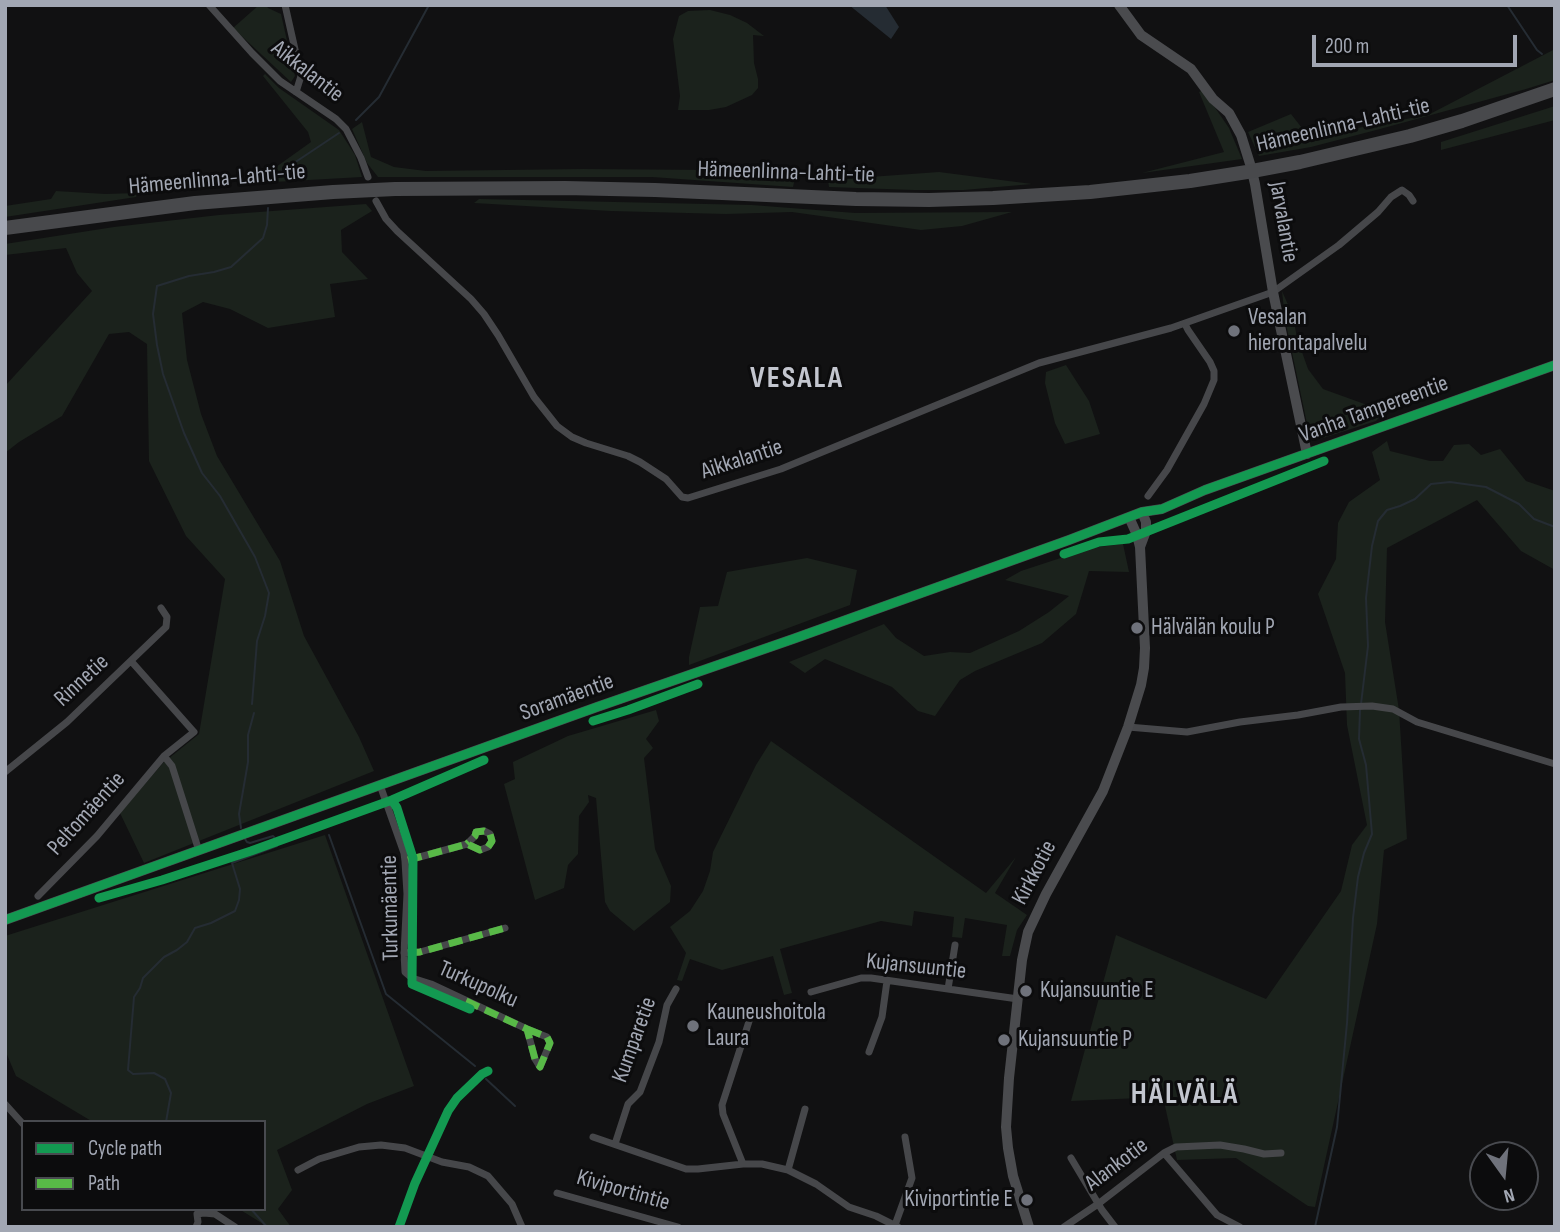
<!DOCTYPE html>
<meta charset="utf-8">
<style>
body{margin:0}
#map{position:relative;width:1560px;height:1232px;overflow:hidden;background:#111112;font-family:"Sofia Sans Condensed",sans-serif}
canvas{display:block}
.frame{position:absolute;inset:0;border:7px solid #a2a7b3;pointer-events:none}
.legend{position:absolute;left:21px;top:1120px;width:245px;height:91px;box-sizing:border-box;background:#0c0c0d;border:2px solid #484a4f;margin:0;padding:9px 12px;list-style:none;font-size:21px;color:#a2a7b3}
.legend li{display:flex;align-items:center;gap:14px;height:35px}
.legend b{width:35px;border:2px solid #484a4f}
.north{position:absolute;left:1469px;top:1141px;width:70px;height:70px;box-sizing:border-box;background:#0c0c0d;border:2px solid #484a4f;border-radius:50%;rotate:165deg;font-size:19px;font-weight:700;line-height:28px;text-align:center;color:#a2a7b3}
.north::after{content:'';display:block;margin:auto;width:24px;height:32px;background:#6f727b;clip-path:polygon(50% 0,100% 100%,50% 72%,0 100%)}
.scale{position:absolute;left:1312px;top:35px;width:205px;height:32px;box-sizing:border-box;border:4px solid #a2a7b3;border-top:0;padding-left:9px;font-size:21px;line-height:24px;white-space:nowrap;color:#a2a7b3;-webkit-text-stroke:5px #0c0c0d;paint-order:stroke}
</style>
<div id="map">
<canvas width="1560" height="1232"></canvas>
<div class="frame"></div>
<ul class="legend">
<li><b style="height:9px;background:#139951"></b>Cycle path</li>
<li><b style="height:9px;background:#58b947"></b>Path</li>
</ul>
<div class="north">N</div>
<div class="scale">200 m</div>
</div>
<script>
const c = document.querySelector('canvas').getContext('2d');
c.lineJoin = 'round';
function fill(path, color) {
  c.fillStyle = color;
  c.fill(path, 'evenodd');
}
function toPath(rows) {
  const path = new Path2D();
  for (const r of rows) {
    path.moveTo(r[0], r[1]);
    for (let i = 2; i < r.length; i += 2) path.lineTo(r[i], r[i + 1]);
  }
  return path;
}
function stroke(path, color, width, dash) {
  c.strokeStyle = color;
  c.lineWidth = width;
  c.lineCap = dash ? 'butt' : 'round';
  c.setLineDash(dash || []);
  c.stroke(path);
}
function label(font, color, halo, rows, align = 'center') {
  c.font = font + ' "Sofia Sans Condensed",sans-serif';
  c.lineWidth = 6;
  c.setLineDash([]);
  c.textBaseline = 'middle';
  c.strokeStyle = halo;
  c.fillStyle = color;
  for (const [text, x, y, turn = 0] of rows) {
    c.save();
    c.translate(x, y);
    c.rotate((+turn || 0) * Math.PI / 180);
    c.textAlign = isNaN(turn) ? turn : align;
    if (halo) c.strokeText(text, 0, 0);
    c.fillText(text, 0, 0);
    c.restore();
  }
}
fill(toPath([
 [259,5,266,5,268,8,281,14,295,76,291,82,233,28],
 [710,10,730,15,747,23,764,36,753,35,754,63,758,79,758,88,752,95,726,107,709,110,678,110,680,96,673,39,679,16,688,11],
 [1555,49,1555,80,1526,89,1380,129,1311,147,1259,156,1248,132,1291,114,1309,137,1428,115],
 [265,74,279,88,339,130,355,155,362,177,273,182,262,177,311,142,308,132,263,76],
 [1203,90,1229,128,1242,159,1142,173,1224,152,1199,92],
 [1555,106,1555,120,1441,150,1441,142],
 [362,122,371,157,394,167,426,171,583,169,713,170,795,178,793,187,652,177,378,177,367,163,352,129],
 [939,172,1032,184,964,190,914,190,829,187,828,180],
 [56,191,105,194,138,193,136,197,5,217,5,206,51,199],
 [479,199,752,205,855,213,1012,212,962,226,921,230,792,212,726,214,611,211,474,203],
 [366,204,372,211,341,230,342,252,368,279,330,284,335,317,268,328,230,309,203,302,182,313,187,360,201,414,217,456,280,561,304,636,359,737,374,771,144,863,120,813,163,763,199,734,225,579,186,536,149,461,147,344,129,332,109,334,62,416,19,442,5,453,5,386,92,291,77,273,66,248,5,255,5,244,114,227,219,215],
 [1282,291,1293,316,1297,338,1308,369,1323,389,1370,406,1389,407,1376,421,1317,440,1309,433,1285,319],
 [1066,365,1089,401,1100,434,1065,444,1055,423,1045,383,1046,372],
 [1387,441,1390,451,1430,461,1443,461,1454,445,1469,444,1481,455,1500,449,1526,481,1555,491,1555,570,1521,551,1477,500,1387,548,1385,622,1399,710,1407,839,1384,850,1377,924,1315,1207,1308,1206,1236,1158,1177,1160,1163,1097,1071,1101,1116,935,1266,999,1341,891,1352,845,1367,825,1347,725,1345,673,1318,594,1336,559,1338,523,1349,502,1380,480,1372,452],
 [1123,544,1129,572,1089,571,1076,614,1042,643,975,671,960,680,935,716,918,711,892,687,825,659,805,673,789,662,884,624,896,638,924,656,950,652,970,653,1019,631,1049,612,1069,596,1005,580,1021,571,1091,548],
 [807,558,857,570,850,605,689,665,689,657,700,607,718,606,727,572],
 [656,710,659,721,646,739,653,748,644,758,655,849,671,886,670,902,634,931,610,911,605,902,596,798,588,795,589,802,579,816,578,854,568,865,564,888,535,900,504,784,515,779,513,762,568,736],
 [771,741,986,893,1016,857,995,893,1027,915,1017,930,1010,956,1002,956,1007,925,965,918,962,938,952,937,954,917,914,911,912,926,881,921,780,949,792,993,784,995,773,956,722,970,690,959,682,981,677,980,686,953,670,927,690,911,703,891,710,871,713,852,756,765],
 [325,835,414,1086,367,1104,277,1150,292,1190,278,1209,291,1227,268,1227,239,1209,264,1209,264,1122,93,1122,16,1076,5,1050,5,936]
]), '#1b221c');
fill(toPath([
 [849,5,885,5,899,27,891,39]
]), '#252c33');
stroke(toPath([
 [1507,5,1537,50,1542,54],
 [356,120,379,97,429,5],
 [267,181,339,133],
 [252,704,257,641,265,616,269,593,255,557,220,496,202,473,184,433,163,374,157,345,153,314,157,286,189,276,214,272,231,267,263,238,267,225,268,208],
 [1361,704,1368,646,1366,598,1372,546,1378,521,1387,510,1400,506,1415,499,1431,484,1450,482,1486,487,1519,504,1534,519,1555,527],
 [241,828,239,814,248,762,248,735,254,713],
 [329,835,386,994,475,1066],
 [245,839,247,842,250,843,273,836,274,837],
 [486,1079,515,1106],
 [166,1122,171,1093,165,1079,154,1073,133,1074,128,1070,134,997,140,988,143,978,164,957,177,950,187,942,195,928,211,923,235,911,239,900,240,889,232,863,277,846,277,844],
 [251,1209,267,1227],
 [1315,1227,1337,1127,1347,1023,1353,918,1358,877,1364,853,1372,834,1366,765,1359,739,1360,710]
]), '#252c33', 2);
stroke(toPath([
 [209,5,252,53,280,81,336,119,346,129,361,158,368,177],
 [285,5,301,76,296,92],
 [376,201,386,219,397,231,471,299,484,314,498,335,534,397,557,426,572,437,586,443,628,456,640,462,666,479,682,497,688,498,781,469,1039,363,1171,328,1273,292,1339,245,1378,212,1391,197,1402,190,1409,195,1413,201],
 [1148,496,1167,470,1204,404,1214,380,1214,371,1210,362,1188,330,1185,324],
 [1128,727,1187,732,1240,722,1298,715,1341,707,1372,706,1393,709,1417,722,1555,764],
 [164,756,172,766,199,851],
 [5,772,67,722,166,627,167,617,161,608],
 [380,785,404,853,405,861,407,894,404,953,405,972,412,978,431,984,527,1029,535,1059,540,1067,550,1043,547,1037,527,1029],
 [405,861,467,844,480,850,488,847,492,841,490,834,484,831,476,832,475,836,467,844],
 [38,896,97,836,164,756,194,732,131,661],
 [404,953,420,952,505,928],
 [948,989,955,945],
 [811,992,861,978,871,978,1018,999],
 [869,1052,882,1017,887,981],
 [5,1104,23,1124],
 [593,1137,686,1169,698,1169,743,1164,762,1164,788,1170,816,1184,849,1207,876,1216,898,1227],
 [615,1144,628,1104,640,1092,659,1042,667,1005,676,989],
 [1164,1153,1217,1215,1240,1227],
 [1071,1158,1102,1210,1115,1227],
 [743,1164,723,1114,722,1105,753,1009],
 [298,1170,319,1159,359,1147,381,1145,405,1148,442,1162,469,1167,488,1176,512,1204,522,1227],
 [788,1170,805,1109],
 [557,1193,678,1227],
 [197,1214,204,1213,215,1214,235,1227],
 [895,1225,912,1178,905,1137],
 [196,1227,198,1222,197,1214],
 [1064,1227,1098,1204,1164,1153,1176,1147,1220,1145,1244,1149,1264,1154,1281,1153]
]), '#46474a', 7);
stroke(toPath([
 [1119,5,1141,35,1191,69,1213,99,1229,113,1241,135,1251,167,1255,184,1273,292,1307,454],
 [1140,547,1146,531,1146,522,1142,512],
 [5,920,597,707,793,639,1069,540,1142,512,1162,509,1205,490,1555,365],
 [1029,1227,1013,1176,1008,1148,1006,1127,1009,1078,1022,960,1028,932,1046,894,1103,791,1128,727,1141,685,1144,668,1145,648,1140,547,1137,535,1129,517]
]), '#4a4b4e', 10);
stroke(toPath([
 [5,228,195,203,333,192,395,189,565,188,655,190,856,199,929,200,993,198,1090,192,1190,181,1247,172,1300,162,1410,136,1462,121,1555,89]
]), '#48494c', 14);
stroke(toPath([
 [408,860,467,844,480,850,488,847,492,841,490,834,484,831,476,832,475,836,467,844],
 [408,953,420,952,505,928],
 [466,1001,527,1029,535,1059,540,1067,550,1043,547,1037,527,1029]
]), '#58b947', 7, [14, 7]);
stroke(toPath([
 [1064,554,1099,542,1128,539,1324,461],
 [593,721,628,710,698,684],
 [392,800,397,808,413,858,412,984,470,1009],
 [99,898,162,880,251,851,392,800,484,760],
 [5,920,597,707,793,639,1069,540,1142,512,1162,509,1205,490,1555,365],
 [399,1227,415,1183,448,1111,457,1098,482,1074,488,1071]
]), '#139951', 9);
for (const [x, y, r, color] of [
 [1234,331,7,"#6f727b"],
 [1137,628,7,"#6f727b"],
 [1026,991,7,"#6f727b"],
 [693,1026,7,"#6f727b"],
 [1004,1040,7,"#6f727b"],
 [1027,1200,7,"#6f727b"]
]) {
  const dot = new Path2D();
  dot.arc(x, y, r, 0, 2 * Math.PI);
  c.fillStyle = color;
  c.fill(dot);
  stroke(dot, '#0c0c0d', 2.5);
}
label('23px', '#a2a7b3', '#0c0c0d', [
 ["Aikkalantie",307,72,38],
 ["Hämeenlinna-Lahti-tie",1343,126,-13],
 ["Hämeenlinna-Lahti-tie",786,173,2],
 ["Hämeenlinna-Lahti-tie",217,180,-5],
 ["Jarvalantie",1283,222,80],
 ["Vanha Tampereentie",1374,410,-20],
 ["Aikkalantie",742,460,-18],
 ["Rinnetie",82,681,-43],
 ["Soramäentie",567,698,-20],
 ["Peltomäentie",87,814,-48],
 ["Kirkkotie",1035,873,-62],
 ["Turkumäentie",391,908,-91],
 ["Kujansuuntie",916,967,6],
 ["Turkupolku",478,985,24],
 ["Kumparetie",635,1040,-70],
 ["Alankotie",1117,1165,-37],
 ["Kiviportintie",623,1191,16]
]);
label('23px', '#a2a7b3', '#0c0c0d', [
 ["Vesalan",1248,318],
 ["hierontapalvelu",1248,344],
 ["Hälvälän koulu P",1151,628],
 ["Kujansuuntie E",1040,991],
 ["Kauneushoitola",707,1013],
 ["Laura",707,1039],
 ["Kujansuuntie P",1018,1040],
 ["Kiviportintie E",1013,1200,"right"]
], 'left');
c.letterSpacing = '2px';
label('bold 30px', '#c3c6cf', '#0c0c0d', [
 ["VESALA",797,379],
 ["HÄLVÄLÄ",1185,1095]
]);
c.letterSpacing = '0px';
</script>
